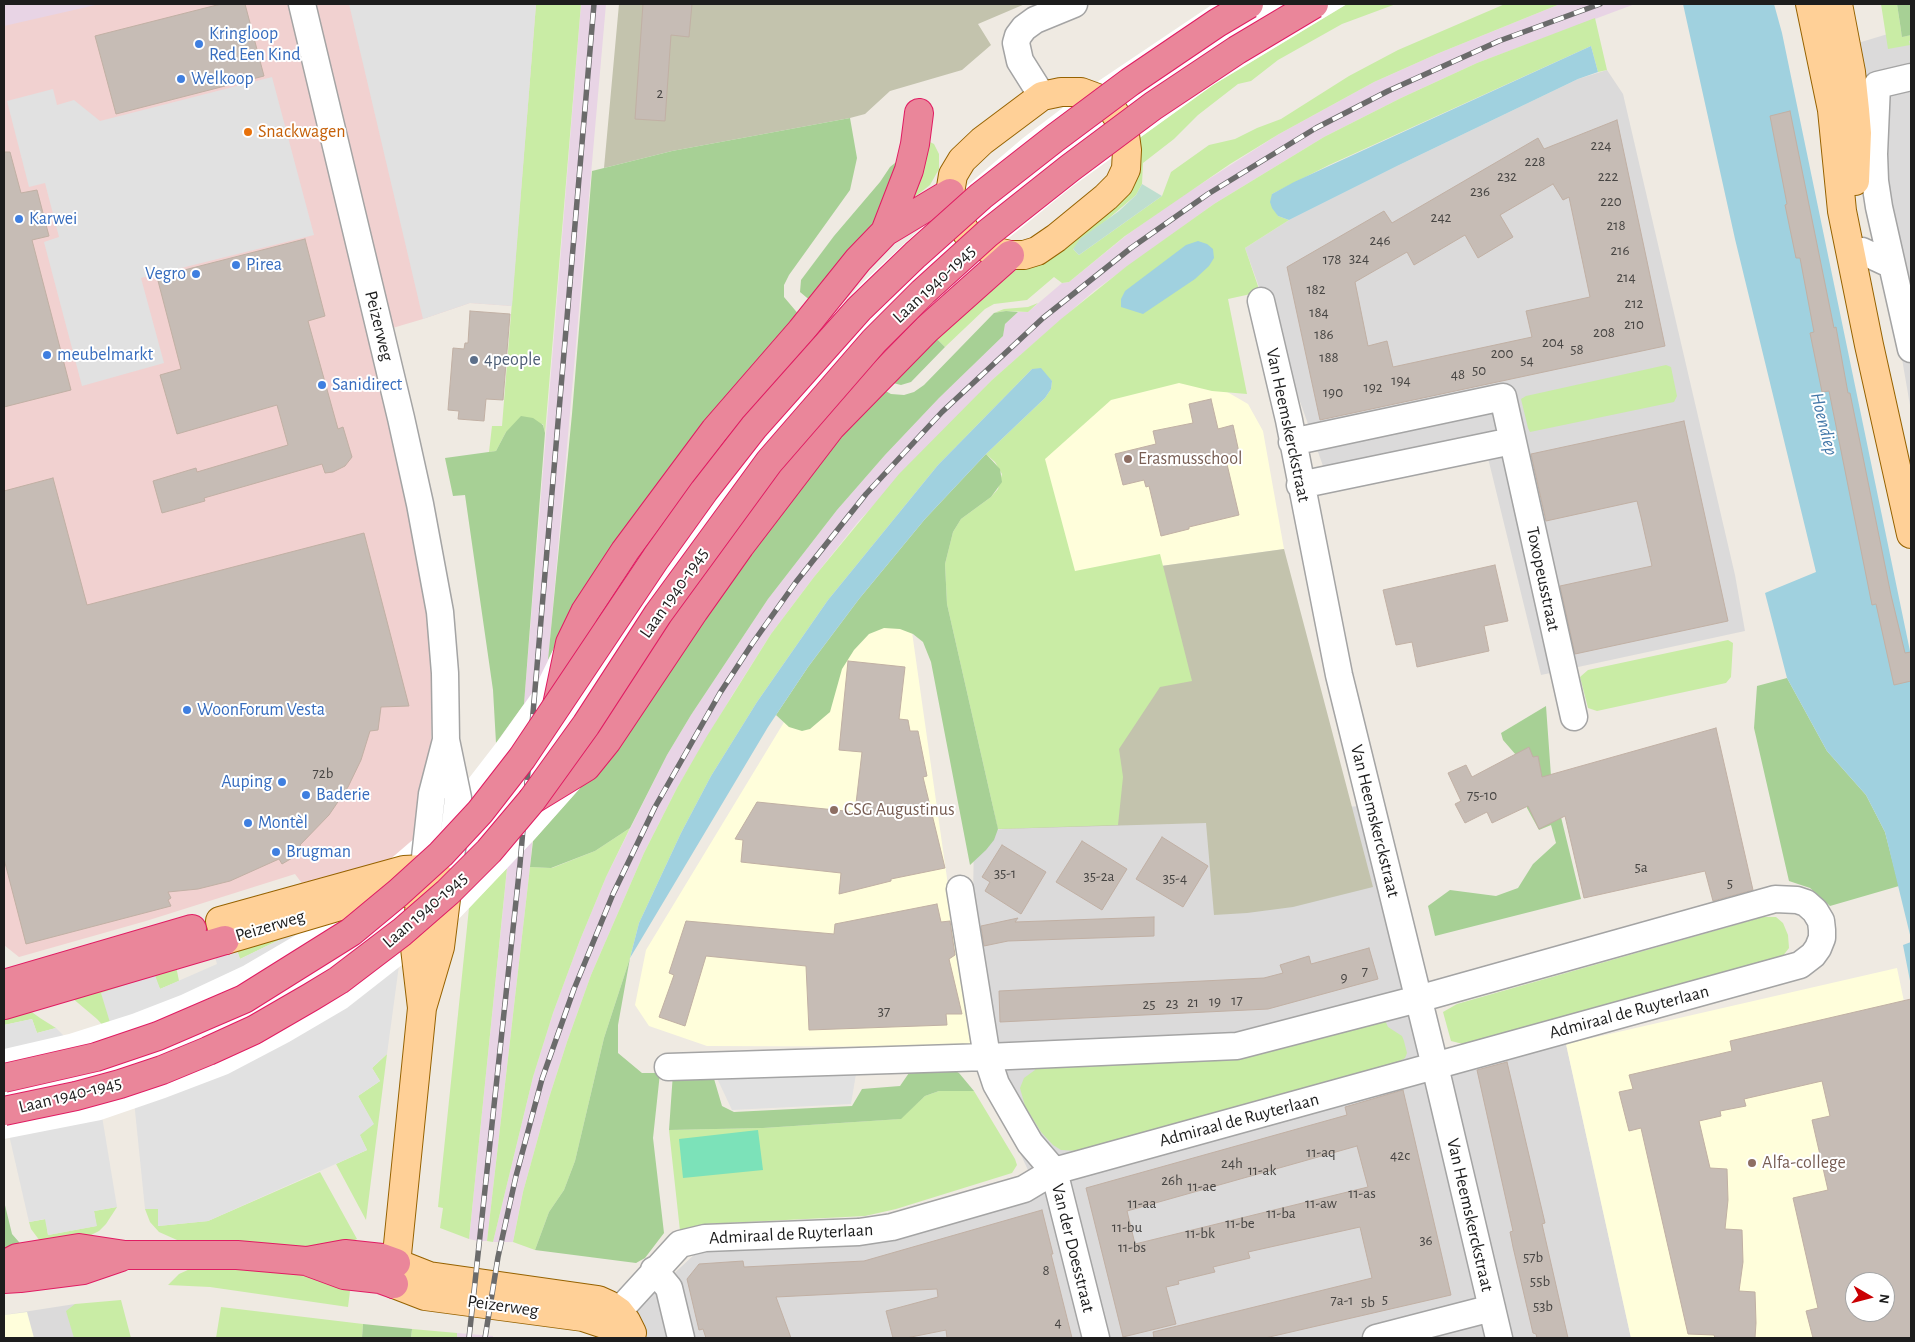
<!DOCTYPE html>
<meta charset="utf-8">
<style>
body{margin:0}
#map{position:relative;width:1915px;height:1342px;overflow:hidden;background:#efeae2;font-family:"Alegreya Sans",sans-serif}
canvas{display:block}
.frame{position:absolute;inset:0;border:5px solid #1d1d1d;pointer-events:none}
.north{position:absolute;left:1845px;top:1272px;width:50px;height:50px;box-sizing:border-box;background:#fff;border:1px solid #a5a5a5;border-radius:50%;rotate:98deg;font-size:14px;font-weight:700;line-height:20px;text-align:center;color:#1d1d1d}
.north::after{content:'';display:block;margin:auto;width:18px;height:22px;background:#ca0003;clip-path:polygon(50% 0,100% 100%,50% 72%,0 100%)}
</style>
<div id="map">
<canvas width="1915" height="1342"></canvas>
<div class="frame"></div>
<div class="north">N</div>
</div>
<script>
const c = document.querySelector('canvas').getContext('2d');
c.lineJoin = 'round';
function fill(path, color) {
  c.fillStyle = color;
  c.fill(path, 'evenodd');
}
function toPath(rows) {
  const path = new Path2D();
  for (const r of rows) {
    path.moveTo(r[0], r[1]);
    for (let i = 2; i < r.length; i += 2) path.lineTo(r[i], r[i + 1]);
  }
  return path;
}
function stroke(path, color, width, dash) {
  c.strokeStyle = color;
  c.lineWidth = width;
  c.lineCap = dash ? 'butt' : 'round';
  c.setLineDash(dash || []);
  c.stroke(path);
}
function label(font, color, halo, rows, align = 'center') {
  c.font = font + ' "Alegreya Sans",sans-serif';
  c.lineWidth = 4;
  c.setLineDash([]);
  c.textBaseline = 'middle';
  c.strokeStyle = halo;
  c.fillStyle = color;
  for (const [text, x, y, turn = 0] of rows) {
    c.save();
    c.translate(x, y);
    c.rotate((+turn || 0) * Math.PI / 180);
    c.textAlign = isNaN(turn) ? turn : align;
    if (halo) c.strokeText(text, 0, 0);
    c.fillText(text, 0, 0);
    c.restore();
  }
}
fill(toPath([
 [1911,27,1911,411,1848,46],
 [1607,70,1623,94,1735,575,1745,631,1541,675,1488,458,1332,491,1245,248,1289,220,1397,166,1578,79],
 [1361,806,1440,1055,1566,1044,1631,1338,605,1338,697,1252,1040,1196,971,1047,974,831],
 [75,1304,86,1338,4,1338,4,1315]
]), '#dbdada');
fill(toPath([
 [4,4,536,4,512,306,470,303,423,319,369,335,401,470,426,609,432,681,431,753,415,841,399,860,304,886,295,874,146,921,19,957,4,945]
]), '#f1d1d0');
fill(toPath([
 [4,4,100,4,4,26],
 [581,4,606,4,530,867,487,1241,478,1241,469,1239,524,704],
 [1560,4,1635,4,1477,63,1401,98,1324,137,1214,204,1094,291,992,380,858,522,814,577,771,634,733,694,677,788,644,853,591,975,567,1042,549,1098,523,1192,513,1242,493,1242,533,1077,553,1013,580,940,606,877,667,755,691,715,768,599,837,510,885,455,939,398,1003,336,1005,324,1018,312,1028,312,1062,283,1069,282,1128,234,1179,198,1279,134,1374,82,1439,53],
 [457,1333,493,1336,493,1338,457,1338]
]), '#e8d4e5');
fill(toPath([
 [1090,359,1210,382,1248,404,1263,431,1284,549,951,595],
 [872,606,909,611,971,1047,707,1046,649,1026,635,1005,646,950,815,671],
 [1897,968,1911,1035,1911,1338,1631,1338,1566,1044],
 [1855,1282,1885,1282,1885,1312,1855,1312],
 [27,1312,34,1338,4,1338,4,1315]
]), '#fffedb');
fill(toPath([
 [619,4,1025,4,978,24,991,45,962,70,890,91,865,114,850,118,672,151,604,168],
 [1284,549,1373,887,1293,907,1247,913,1214,915,1206,823,998,829,951,595]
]), '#c3c3ad');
fill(toPath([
 [536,4,581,4,545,433,543,424,506,432,496,451,489,452,492,426,502,426],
 [1347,4,1396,4,1342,24,1278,60,1251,81,1238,84,1198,115,1174,139,1143,163,1142,184,1136,195,1073,249,1079,255,1162,196,1171,172,1209,145,1235,139,1257,128,1281,119,1349,76,1398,50,1505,4,1560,4,1439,53,1374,82,1279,134,1230,164,1125,236,1069,282,1062,283,1054,277,1027,300,994,304,985,309,945,347,935,337,1004,272,1046,256,1135,141,1213,85],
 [1881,4,1897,4,1902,37,1911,35,1911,40,1909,41,1910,45,1888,49],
 [1595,18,1607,70,1598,72,1591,46,1329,165,1272,194,1278,216,1289,220,1245,248,1260,292,1228,299,1247,394,1212,391,1179,383,1111,400,1045,459,1075,571,1160,554,1192,681,1160,687,1119,749,1123,777,1118,825,998,829,947,604,945,564,953,532,961,519,991,497,998,489,1002,474,995,462,986,454,1045,398,1051,389,1052,381,1032,369,938,465,828,600,757,702,711,776,681,833,639,923,630,958,604,1038,575,1161,564,1190,549,1212,535,1250,513,1242,523,1192,549,1098,567,1042,591,975,644,853,677,788,707,736,771,634,814,577,899,474,992,380,1061,319,1127,266,1214,204,1324,137,1401,98,1477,63],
 [930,142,934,144,939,154,939,169,930,185,912,199,926,143],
 [1038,303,1028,312,1006,311,994,313,1004,309,1028,307],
 [1666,365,1671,367,1677,396,1674,402,1530,432,1528,428,1521,399,1526,396],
 [1728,640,1733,643,1731,677,1726,683,1597,711,1588,708,1580,677,1588,670],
 [630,828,606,877,580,940,553,1013,533,1077,493,1242,487,1241,530,867,552,868,595,851],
 [507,868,488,1054,469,1239,440,1228,443,1208,438,1207,469,908],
 [1763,917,1776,917,1783,923,1788,935,1789,948,1779,961,1463,1044,1451,1041,1443,1012,1457,1004],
 [314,923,240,959,237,950],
 [175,961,179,981,160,989,154,975,118,1047,109,1032,97,1019,65,992],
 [29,1010,40,1018,56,1028,37,1033,32,1019,4,1025,4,1011],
 [1384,1018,1388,1027,1402,1036,1404,1041,1407,1053,1405,1058,1396,1063,1078,1151,1061,1150,1053,1145,1041,1132,1025,1106,1020,1088,1024,1078,1035,1070,1032,1062,1257,1055],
 [387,1054,366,1220,336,1164,367,1150,359,1134,373,1124,358,1096,380,1081,372,1068],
 [939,1091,974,1091,1015,1159,1017,1165,1012,1173,896,1209,865,1216,706,1224,695,1232,680,1231,669,1130,763,1128,900,1119,925,1096],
 [320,1172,357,1239,344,1245,328,1249,177,1240,159,1232,150,1222,145,1209,158,1209,158,1226,208,1221],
 [117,1207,106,1224,99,1231,87,1237,43,1245,31,1229,29,1222,46,1219,48,1235,96,1226,94,1211],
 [255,1268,291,1271,351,1283,348,1307,210,1287,168,1285,179,1274,190,1269],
 [121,1300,131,1338,74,1338,66,1311,75,1304],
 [221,1307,363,1324,362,1338,216,1338],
 [412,1329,457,1333,457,1338,411,1338]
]), '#c9eca5');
fill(toPath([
 [1897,4,1911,4,1911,35,1902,37],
 [850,118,857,158,850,190,789,275,784,285,784,297,800,316,574,607,548,660,572,414,592,171,672,151],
 [900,159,874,226,812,302,800,292,801,280,834,236,880,182,890,167],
 [1006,311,1018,312,1005,324,1003,336,939,398,885,455,837,510,768,599,691,715,667,755,630,828,595,851,551,868,530,867,533,841,581,787,614,747,795,487,882,389,891,394,904,395,914,392,924,385,994,313],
 [935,337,945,347,911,382,901,385,889,382],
 [521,416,533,418,543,425,545,433,524,704,496,743,493,690,465,495,453,496,445,458,496,451,506,432],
 [986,454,1000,469,1002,482,991,497,961,519,953,532,945,564,947,604,998,829,994,840,986,850,970,865,931,662,923,642,913,634,900,629,884,628,869,634,854,650,842,669,830,712,810,729,802,731,789,727,776,715,808,667,859,599,925,519],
 [1787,678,1827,751,1866,795,1885,832,1899,886,1830,906,1810,888,1789,881,1754,728,1757,686],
 [1546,706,1551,776,1581,899,1435,936,1428,906,1450,890,1496,896,1518,888,1533,864,1556,843,1551,825,1539,830,1527,808,1516,755,1503,740,1501,733],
 [630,958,618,1025,618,1053,642,1073,660,1073,653,1138,664,1233,645,1258,636,1263,535,1250,549,1212,564,1190,575,1161,604,1038],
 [950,1068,959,1073,974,1091,939,1091,925,1096,901,1119,763,1128,669,1130,673,1073,712,1072,722,1106,734,1112,852,1106,862,1089,900,1086,911,1070],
 [4,1201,12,1234,25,1249,4,1254],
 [363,1324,412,1329,411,1338,362,1338]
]), '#a7d095');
fill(toPath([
 [1142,184,1162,196,1079,255,1073,249,1080,239,1119,211,1136,195]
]), '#bedecf');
fill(toPath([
 [758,1130,763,1170,683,1178,679,1139]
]), '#7ce2b9');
fill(toPath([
 [349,4,536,4,512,306,470,303,423,319],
 [272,77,314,235,141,278,164,363,82,386,44,242,59,237,45,183,29,187,7,101,53,89,57,105,74,100,100,121],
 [314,923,403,936,387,1054,372,1068,380,1081,358,1096,374,1124,360,1135,367,1150,208,1221,158,1226,158,1209,145,1209,134,1101,101,993,155,975,160,989,217,964,213,949,237,950,240,959],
 [32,1019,37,1033,56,1028,70,1042,98,1092,117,1207,94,1211,97,1226,48,1235,45,1219,29,1222,4,1113,4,1025],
 [857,1068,851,1104,732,1110,715,1074]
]), '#e1e1e1');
fill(toPath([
 [1683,4,1774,4,1782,33,1911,656,1911,939,1885,832,1866,795,1827,751,1787,678,1765,593,1816,572,1735,239],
 [1591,46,1598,72,1578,79,1397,166,1289,220,1278,216,1272,208,1270,202,1272,194,1294,182],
 [1198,241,1207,244,1213,249,1214,258,1209,266,1195,279,1143,314,1121,307,1121,299,1125,291,1186,245],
 [1041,368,1052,381,1051,389,1045,398,986,454,925,519,859,599,808,667,768,727,630,958,639,923,681,833,711,776,757,702,828,600,938,465,1032,369],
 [1911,942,1911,986,1903,945]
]), '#a0d1df');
fill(toPath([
 [1213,4,1347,4,1213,85,1073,186,1000,245,918,319,869,402,795,487,614,747,581,787,533,841,453,925,347,1008,289,1042,228,1074,165,1098,101,1120,4,1139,4,1049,69,1034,132,1014,181,995,243,966,308,928,373,874,416,837,459,791,500,738,532,693,574,608,805,344,862,283,962,190,1023,138,1094,84]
]), '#fff');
const building = toPath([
 [221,4,245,4,264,76,116,114,95,36,221,4],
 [643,4,692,4,689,37,671,35,665,121,635,119,643,4],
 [1790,111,1834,328,1836,327,1848,393,1850,393,1891,595,1905,653,1911,652,1911,681,1894,685,1876,604,1872,605,1829,391,1822,392,1810,333,1814,332,1800,258,1796,258,1785,205,1787,204,1770,116,1790,111],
 [1617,120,1665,346,1320,420,1287,267,1384,211,1392,223,1538,138,1544,149,1617,120],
 [1553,184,1563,200,1569,197,1590,297,1526,311,1532,337,1393,367,1387,341,1368,346,1355,282,1407,252,1414,265,1465,235,1478,258,1513,237,1500,215,1553,184],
 [4,152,10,152,21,193,37,190,49,236,32,240,71,390,4,407,4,152],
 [305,239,325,316,308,321,338,429,343,427,352,457,345,466,333,472,325,473,322,464,204,498,205,501,162,513,153,481,196,468,197,472,288,445,277,405,177,434,160,375,181,369,157,277,305,239],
 [470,311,510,314,503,400,486,399,484,421,458,419,459,411,448,410,453,348,464,349,465,343,468,343,470,311],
 [1211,399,1218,429,1233,425,1240,457,1226,460,1239,515,1189,527,1189,529,1161,536,1149,486,1146,487,1144,480,1123,485,1115,454,1156,444,1153,431,1193,423,1189,404,1211,399],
 [1684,421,1728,621,1575,654,1560,586,1652,566,1641,517,1637,501,1546,521,1531,454,1684,421],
 [53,478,87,605,364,533,409,706,381,707,378,730,370,731,361,760,348,787,329,815,300,845,304,851,282,864,279,859,230,881,198,889,168,892,171,898,168,900,171,906,26,944,4,859,4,491,53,478],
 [1495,565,1508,621,1484,626,1489,651,1417,667,1412,642,1396,645,1383,590,1495,565],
 [848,661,905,667,899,719,908,720,910,731,918,731,927,776,923,777,945,868,891,879,891,881,839,894,841,873,741,862,743,840,735,839,757,802,855,812,862,752,839,750,848,661],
 [1716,728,1753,890,1713,901,1705,871,1584,898,1565,816,1539,829,1528,806,1492,823,1487,812,1465,823,1455,804,1461,801,1448,773,1466,765,1472,777,1529,747,1533,757,1538,756,1542,777,1716,728],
 [1162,837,1208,866,1183,907,1136,879,1162,837],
 [1082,841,1127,869,1102,910,1056,882,1082,841],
 [1002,845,1046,872,1021,914,985,891,990,882,982,877,1002,845],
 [937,904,941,922,950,921,955,955,949,959,962,1014,946,1014,947,1025,809,1030,806,966,706,956,685,1026,659,1017,674,975,669,973,686,921,834,934,835,924,937,904],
 [1154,917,1154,936,1008,941,984,946,981,926,1018,918,1015,922,1154,917],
 [1369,948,1378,979,1268,1009,1000,1022,999,991,1264,978,1283,973,1280,965,1309,956,1311,964,1369,948],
 [1911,999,1911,1338,1813,1338,1806,1311,1818,1308,1793,1198,1828,1190,1812,1120,1830,1116,1822,1081,1744,1099,1746,1106,1720,1111,1721,1116,1699,1121,1710,1168,1727,1169,1728,1200,1725,1229,1742,1230,1743,1262,1739,1291,1755,1292,1756,1323,1755,1338,1715,1338,1714,1335,1688,1334,1641,1128,1629,1131,1619,1092,1633,1089,1629,1075,1732,1051,1730,1041,1911,999],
 [1855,1282,1885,1282,1885,1312,1855,1312,1855,1282],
 [1507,1062,1545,1223,1542,1224,1568,1338,1537,1338,1536,1334,1533,1333,1513,1247,1510,1232,1513,1231,1477,1070,1507,1062],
 [1403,1090,1451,1295,1265,1338,1154,1338,1153,1332,1372,1278,1360,1227,1248,1252,1250,1258,1213,1267,1215,1272,1178,1281,1179,1284,1166,1287,1176,1324,1123,1337,1086,1188,1347,1115,1345,1107,1403,1090],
 [1357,1146,1368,1187,1135,1244,1127,1211,1357,1146],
 [1042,1210,1053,1254,1051,1254,1072,1338,947,1338,946,1330,906,1338,893,1338,886,1311,938,1297,937,1289,776,1297,791,1338,706,1338,703,1329,699,1330,687,1279,699,1264,743,1261,744,1267,864,1261,1042,1210]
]);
fill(building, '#c6bcb5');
stroke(building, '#c1b0a4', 1);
const minor = toPath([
 [302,4,401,418,420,504,440,612,445,673,446,740,458,798,448,883,421,894,432,794,446,740],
 [1911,77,1877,85,1874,154,1875,181,1879,207,1911,349],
 [1042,96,1020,61,1016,43,1018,36,1024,28,1035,20,1074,4],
 [1862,251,1892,265],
 [1261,301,1289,420,1339,675,1435,1066,1499,1338],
 [1292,442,1503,397,1574,717],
 [1300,485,1512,441],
 [960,889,987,1057,996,1084,1030,1143,1054,1171,1096,1338],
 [654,1270,669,1288,681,1338],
 [606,1325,680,1244,705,1238,859,1232,892,1227,1024,1189,1054,1171,1800,965,1813,955,1818,948,1822,938,1822,930,1821,921,1815,911,1806,903,1797,900,1775,899,1418,999,1237,1046,987,1057,668,1067],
 [1376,1338,1492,1308]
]);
const major = toPath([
 [1810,4,1832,110,1842,211,1869,345,1911,534],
 [1838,4,1851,72,1855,110,1857,133,1855,181],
 [1061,92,1081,92,1100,99,1112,109,1122,124,1125,135,1127,150,1126,169,1119,184,1106,197,1056,238,1037,251,1024,255,1010,255,993,251,981,245,968,235,959,221,952,207,950,193,953,175,962,160,982,141,1042,96,1061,92],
 [422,1008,415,948,421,894,393,892,377,895,225,940,220,921,404,870,424,869,448,883,440,947,422,1008,394,1284,425,1296,583,1317,610,1326,629,1338],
 [396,1263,429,1276,598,1300,609,1305,619,1312,626,1321,632,1333]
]);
const highway = toPath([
 [885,232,909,170,915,144,919,113],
 [557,705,570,643,585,612,625,551,715,430,801,331,858,260,885,232,950,193],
 [532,800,586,767,607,741,694,611,740,546,831,427,927,329,1010,255],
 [4,984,192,929],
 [4,1005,225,940],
 [307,1261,345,1254,382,1258,396,1263],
 [4,1265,17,1258,79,1248,125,1255,237,1255,306,1261,344,1275,380,1279,394,1284],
 [4,1279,20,1278,83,1270,121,1257]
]);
stroke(minor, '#a4a4a4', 29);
stroke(major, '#966200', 30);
stroke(highway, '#e01c62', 30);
stroke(minor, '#fff', 26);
stroke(major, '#ffd097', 28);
stroke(highway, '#ea869a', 28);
const rail = toPath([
 [469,1338,520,864,594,4],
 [485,1338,498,1257,516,1176,542,1079,574,989,613,894,655,807,720,693,752,644,796,582,866,494,942,412,1043,318,1131,248,1208,194,1316,128,1388,91,1499,41,1600,4]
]);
stroke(rail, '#6b6b6b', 5.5);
stroke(rail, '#fff', 4, [11]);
const highwayBridge = toPath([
 [4,1078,96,1057,158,1036,244,999,351,932,398,893,441,854,480,812,522,758,656,558,704,491,754,427,859,309,915,255,981,196,1055,138,1130,82,1217,23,1249,4],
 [4,1111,76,1096,120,1084,162,1070,208,1051,254,1030,311,997,339,980,402,932,448,892,489,851,532,800,586,725,658,614,769,462,874,341,923,292,988,233,1070,168,1153,106,1237,50,1314,4]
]);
stroke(highwayBridge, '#e01c62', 30, []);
stroke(highwayBridge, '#ea869a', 28);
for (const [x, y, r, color] of [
 [199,44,5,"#3f7fe0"],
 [181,79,5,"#3f7fe0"],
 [248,132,5,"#e8710a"],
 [19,219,5,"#3f7fe0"],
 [236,265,5,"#3f7fe0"],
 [196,274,5,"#3f7fe0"],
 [47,355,5,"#3f7fe0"],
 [474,360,5,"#5c6f8a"],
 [322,385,5,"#3f7fe0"],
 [1128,459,5,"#8d6e63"],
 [187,710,5,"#3f7fe0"],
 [282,782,5,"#3f7fe0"],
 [306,795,5,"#3f7fe0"],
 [834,810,5,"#8d6e63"],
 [248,823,5,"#3f7fe0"],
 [276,852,5,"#3f7fe0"],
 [1752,1163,5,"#8d6e63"]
]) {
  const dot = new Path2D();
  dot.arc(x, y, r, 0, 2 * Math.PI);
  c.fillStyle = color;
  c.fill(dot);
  stroke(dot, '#fff', 2);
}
label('15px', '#474543', null, [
 ["2",660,93],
 ["224",1601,145],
 ["228",1535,161],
 ["232",1507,176],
 ["222",1608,176],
 ["236",1480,191],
 ["220",1611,201],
 ["242",1441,217],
 ["218",1616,225],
 ["246",1380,240],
 ["216",1620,250],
 ["324",1359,258],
 ["178",1332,259],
 ["214",1626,277],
 ["182",1316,289],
 ["212",1634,303],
 ["184",1319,312],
 ["210",1634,324],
 ["208",1604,332],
 ["186",1324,334],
 ["204",1553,342],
 ["58",1577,349],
 ["200",1502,353],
 ["188",1329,357],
 ["54",1527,360],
 ["50",1479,370],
 ["48",1458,374],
 ["194",1401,380],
 ["192",1373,387],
 ["190",1333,392],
 ["72b",323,773],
 ["75-10",1482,795],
 ["5a",1641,867],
 ["35-1",1005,873],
 ["35-2a",1099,876],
 ["35-4",1175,878],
 ["5",1730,883],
 ["7",1365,971],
 ["9",1344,977],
 ["17",1237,1000],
 ["19",1215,1001],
 ["21",1193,1002],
 ["23",1172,1003],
 ["25",1149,1004],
 ["37",884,1011],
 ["11-aq",1321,1152],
 ["42c",1400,1155],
 ["24h",1232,1163],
 ["11-ak",1262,1170],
 ["26h",1172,1180],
 ["11-ae",1202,1186],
 ["11-as",1362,1193],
 ["11-aa",1142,1203],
 ["11-aw",1321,1203],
 ["11-ba",1281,1213],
 ["11-be",1240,1223],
 ["11-bu",1127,1227],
 ["11-bk",1200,1233],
 ["36",1426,1240],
 ["11-bs",1132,1247],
 ["57b",1533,1257],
 ["8",1046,1270],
 ["55b",1540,1281],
 ["5",1385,1299],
 ["7a-1",1342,1300],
 ["5b",1368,1302],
 ["53b",1543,1306],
 ["4",1058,1322]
]);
label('18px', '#366cbe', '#fff', [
 ["Kringloop",209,34],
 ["Red Een Kind",209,55],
 ["Welkoop",191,79],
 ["Karwei",29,219],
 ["Pirea",246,265],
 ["Vegro",186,274,"right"],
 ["meubelmarkt",57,355],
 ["Sanidirect",332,385],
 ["WoonForum Vesta",197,710],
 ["Auping",272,782,"right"],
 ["Baderie",316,795],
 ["Montèl",258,823],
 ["Brugman",286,852]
], 'left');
label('18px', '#c56008', '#fff', [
 ["Snackwagen",258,132]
], 'left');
label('18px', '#1d1d1d', '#fff', [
 ["Laan 1940-1945",934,284,-43],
 ["Peizerweg",379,326,76],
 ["Van Heemskerckstraat",1288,425,78],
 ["Toxopeusstraat",1543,579,78],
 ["Laan 1940-1945",674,593,-55],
 ["Van Heemskerckstraat",1375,821,76],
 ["Laan 1940-1945",425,910,-41],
 ["Peizerweg",270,926,-17],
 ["Admiraal de Ruyterlaan",1629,1012,-15],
 ["Laan 1940-1945",70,1095,-14],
 ["Admiraal de Ruyterlaan",1239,1120,-15],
 ["Van Heemskerckstraat",1470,1215,77],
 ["Admiraal de Ruyterlaan",791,1234,-3],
 ["Van der Doesstraat",1073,1248,76],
 ["Peizerweg",503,1306,8]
]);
label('18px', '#4e5e75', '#fff', [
 ["4people",484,360]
], 'left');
label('18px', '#785e54', '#fff', [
 ["Erasmusschool",1138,459],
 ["CSG Augustinus",844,810],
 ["Alfa-college",1762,1163]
], 'left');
label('italic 19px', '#4277a8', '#fff', [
 ["Hoendiep",1824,424,76]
]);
</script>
